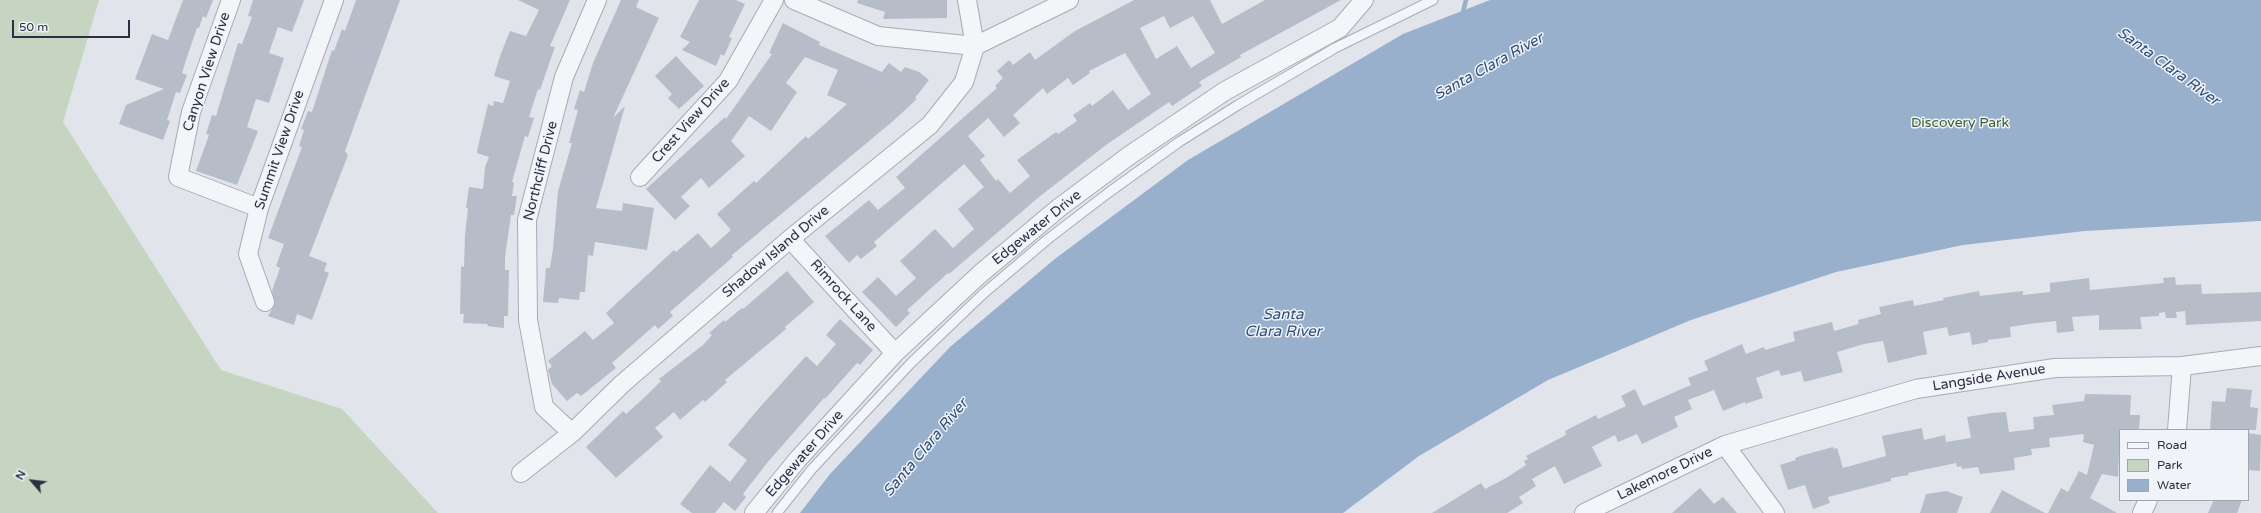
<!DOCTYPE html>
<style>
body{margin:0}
#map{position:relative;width:2261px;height:513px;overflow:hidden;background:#e1e4ea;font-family:"Varela Round",sans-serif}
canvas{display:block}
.legend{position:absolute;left:2119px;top:429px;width:130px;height:72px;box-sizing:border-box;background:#f0f3f7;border:1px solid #a0a5af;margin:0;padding:5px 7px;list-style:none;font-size:12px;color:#283143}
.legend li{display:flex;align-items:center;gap:8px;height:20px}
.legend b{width:20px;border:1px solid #a0a5af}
.north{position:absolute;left:12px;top:461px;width:40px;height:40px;-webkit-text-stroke:3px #f0f3f7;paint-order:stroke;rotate:298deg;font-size:11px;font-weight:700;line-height:16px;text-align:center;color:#283143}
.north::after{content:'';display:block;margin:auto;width:14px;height:18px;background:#283143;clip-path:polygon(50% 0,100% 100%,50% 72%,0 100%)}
.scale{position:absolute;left:12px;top:20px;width:118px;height:18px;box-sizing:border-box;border:2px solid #283143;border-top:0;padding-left:5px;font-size:12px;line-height:14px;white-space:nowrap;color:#283143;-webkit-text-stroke:3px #f0f3f7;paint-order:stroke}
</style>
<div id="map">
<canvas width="2261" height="513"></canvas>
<ul class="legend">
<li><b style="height:5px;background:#f4f5f8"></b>Road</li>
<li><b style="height:11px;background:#c5d5c1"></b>Park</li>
<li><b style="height:11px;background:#99b0cc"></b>Water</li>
</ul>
<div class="north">N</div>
<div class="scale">50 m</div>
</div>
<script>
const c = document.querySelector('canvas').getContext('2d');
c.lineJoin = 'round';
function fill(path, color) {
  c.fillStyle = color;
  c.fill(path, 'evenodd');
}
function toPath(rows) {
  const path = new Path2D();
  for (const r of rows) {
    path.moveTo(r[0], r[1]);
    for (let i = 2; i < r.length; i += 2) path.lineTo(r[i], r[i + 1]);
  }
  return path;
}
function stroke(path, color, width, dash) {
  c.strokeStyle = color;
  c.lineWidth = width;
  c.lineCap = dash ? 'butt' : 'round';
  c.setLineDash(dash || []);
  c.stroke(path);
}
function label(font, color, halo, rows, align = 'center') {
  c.font = font + ' "Varela Round",sans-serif';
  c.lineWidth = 3;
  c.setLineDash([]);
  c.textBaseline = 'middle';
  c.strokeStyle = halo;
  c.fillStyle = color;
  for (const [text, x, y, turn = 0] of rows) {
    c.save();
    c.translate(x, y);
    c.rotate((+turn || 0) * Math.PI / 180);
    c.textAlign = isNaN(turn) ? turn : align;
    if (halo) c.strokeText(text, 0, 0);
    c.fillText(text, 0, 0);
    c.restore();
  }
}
fill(toPath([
 [0,0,99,0,63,122,221,370,342,409,438,513,0,513]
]), '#c5d5c1');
fill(toPath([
 [1490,0,2261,0,2261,221,2085,231,1963,245,1836,272,1691,320,1548,380,1419,456,1343,513,800,513,830,474,950,347,1056,258,1188,160,1403,34]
]), '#99b0cc');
stroke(toPath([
 [1462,16,1466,0]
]), '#99b0cc', 4.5);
fill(toPath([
 [183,0,213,0,206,18,203,16,199,28,197,28,187,57,182,73,187,75,180,93,176,92,167,120,170,121,163,140,119,124,126,105,164,89,135,79,152,34,168,40],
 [253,0,304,0,292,32,278,27,269,53,284,58,269,103,256,99,247,127,258,131,237,185,196,171,209,135,206,134,212,115,216,116,238,43,242,44,252,17,248,16],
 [356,0,400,0,345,151,348,155,309,256,327,263,324,271,329,273,312,320,297,314,294,325,268,316,275,304,272,291,280,268,276,266,284,244,268,238,302,147,299,146,304,130,301,129,308,111,312,112,332,50,334,51,342,29,345,31],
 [518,0,570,0,550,46,555,47,540,90,538,89,529,117,534,118,528,137,525,136,512,182,514,183,512,196,517,196,514,215,511,215,505,257,505,270,509,270,508,316,504,316,504,328,487,326,488,324,463,323,464,314,460,314,461,266,464,267,465,235,468,208,466,208,469,187,483,189,485,167,489,157,477,153,477,151,488,104,493,106,494,101,503,103,510,81,494,76,500,56,510,31,526,36,539,10],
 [621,0,639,0,636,7,659,18,613,118,625,106,596,208,622,211,623,203,654,208,647,250,595,242,593,256,588,255,585,292,580,292,579,300,559,298,558,303,543,302,546,268,550,268,553,249,558,191,572,143,569,143,578,110,574,109,580,90,584,92,593,63],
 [699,0,736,0,745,4,729,37,732,38,724,56,721,54,716,66,682,50,690,42,680,37],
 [858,0,947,0,947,18,883,19,885,12,857,3],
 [1134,0,1210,0,1222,24,1265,0,1341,0,1240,55,1241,57,1199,82,1202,86,1172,106,1169,102,1106,145,1039,197,949,274,948,273,907,310,910,313,896,327,862,292,878,277,896,296,916,278,900,261,935,229,953,248,974,229,958,209,984,187,964,164,874,242,877,246,861,259,857,255,849,263,825,236,869,200,878,210,905,188,896,177,997,88,995,86,1003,78,997,71,1009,60,1013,65,1030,52,1035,60,1075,31],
 [1164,16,1170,28,1193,16,1215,53,1191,68,1177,46,1156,59,1140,28],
 [1125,53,1151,94,1128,110,1113,90,1092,106,1090,103,1073,115,1077,121,1058,134,1056,132,1017,160,1030,176,1010,193,998,179,996,181,980,160,985,156,968,136,988,118,1004,137,1020,123,1013,115,1043,88,1047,94,1068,78,1073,85,1090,73,1089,71],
 [783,23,820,42,819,45,882,72,889,63,901,72,905,67,919,72,929,80,915,98,917,99,892,122,732,255,733,257,670,312,673,316,658,329,655,325,621,355,612,363,616,368,581,396,577,393,567,401,552,384,548,370,552,366,548,361,585,331,593,340,614,323,606,313,674,250,676,252,698,233,711,248,731,230,717,214,754,181,756,183,806,136,808,139,847,104,827,95,838,70,805,57,786,83,797,92,771,131,749,116,731,141,745,156,709,188,701,178,681,197,690,206,675,220,646,189,725,117,726,119,772,54,769,53],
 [676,56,704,86,679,109,668,98,672,94,655,76],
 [787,271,814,302,785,327,786,329,725,380,727,382,705,402,703,400,680,420,674,412,655,428,663,437,616,478,586,447,623,411,626,414,645,397,661,381,659,379,703,345,712,335,709,333,724,320,725,322,742,308,743,309],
 [2175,277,2176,285,2201,284,2202,294,2261,292,2261,321,2186,325,2185,311,2176,312,2177,318,2166,318,2165,312,2159,313,2159,316,2140,317,2142,329,2099,330,2099,315,2072,317,2074,331,2057,333,2056,321,2029,324,2010,327,2011,337,1988,340,1988,342,1972,345,1970,332,1949,336,1947,327,1923,332,1927,354,1888,363,1883,341,1864,344,1837,352,1843,372,1804,382,1801,371,1781,376,1779,370,1756,378,1763,398,1745,404,1745,402,1723,411,1714,390,1688,400,1692,409,1674,417,1678,427,1642,444,1637,434,1618,442,1615,435,1592,447,1602,466,1564,484,1555,466,1532,479,1536,486,1519,497,1523,503,1507,513,1432,513,1481,483,1485,489,1506,478,1526,465,1524,461,1528,459,1526,456,1566,435,1565,431,1596,415,1598,419,1626,406,1621,396,1635,389,1643,406,1691,385,1688,378,1708,370,1704,361,1742,344,1746,354,1764,347,1765,350,1795,341,1793,332,1832,322,1834,331,1859,324,1858,320,1881,314,1879,307,1913,300,1914,306,1944,300,1943,298,1979,291,1980,296,2023,291,2023,295,2050,292,2050,283,2089,278,2090,290,2164,283,2163,278],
 [840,319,873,350,860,365,857,363,825,399,824,398,767,463,743,494,746,497,735,511,724,502,715,513,692,513,680,504,710,465,730,482,747,460,728,445,760,407,806,356,817,366,836,344,826,335],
 [2227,388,2252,390,2250,407,2258,408,2256,430,2210,430,2212,401,2225,402],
 [2085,394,2131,395,2130,415,2140,415,2139,430,2120,430,2118,477,2102,474,2090,498,2117,513,2048,513,2061,488,2068,492,2079,471,2087,475,2094,445,2083,442,2084,434,2049,438,2050,447,2031,449,2032,455,2014,458,2015,470,1980,474,1978,467,1962,469,1961,466,1957,467,1956,463,1908,473,1909,475,1891,478,1891,481,1828,497,1830,503,1813,509,1805,485,1788,490,1780,465,1796,460,1795,458,1800,456,1833,447,1834,449,1837,448,1843,468,1886,456,1882,436,1922,428,1924,440,1945,435,1946,442,1971,438,1967,417,1991,413,2006,412,2009,432,2034,429,2033,417,2054,415,2052,405,2084,401],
 [2248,433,2261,435,2260,471,2248,470],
 [1700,488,1714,504,1723,497,1737,513,1672,513],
 [2002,490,2045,513,1990,513],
 [1946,491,1963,497,1957,513,1920,513,1926,494],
 [2214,500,2242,500,2237,513,2208,513]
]), '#b7bdc8');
const lane = toPath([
 [777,513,812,469,911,363,983,294,1048,239,1108,193,1179,142,1238,105,1335,48,1433,0]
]);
const street = toPath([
 [231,0,191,112,178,177,259,208],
 [794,0,878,36,975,46,1069,0],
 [640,177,728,81,774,0],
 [790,239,895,353],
 [265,302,248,254,259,208,334,0],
 [2177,430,2182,366],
 [572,433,544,407,528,320,527,220,564,77,597,0],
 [1725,445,1775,513],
 [521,473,572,433,622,384,790,239,930,125,964,82,975,46,967,0],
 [754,513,798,459,895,353,980,274,1060,207,1130,155,1225,91,1340,28,1364,0],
 [1584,513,1725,445,1916,389,2055,368,2182,366,2261,356],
 [2142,513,2148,500]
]);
stroke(lane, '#a6abb5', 11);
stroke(street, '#a6abb5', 20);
stroke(lane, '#f4f5f8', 9);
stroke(street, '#f4f5f8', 18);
label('14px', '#283143', '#f0f3f7', [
 ["Canyon View Drive",207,72,-72],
 ["Crest View Drive",691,121,-48],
 ["Summit View Drive",280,150,-71],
 ["Northcliff Drive",541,171,-76],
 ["Edgewater Drive",1037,228,-39],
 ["Shadow Island Drive",776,252,-40],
 ["Rimrock Lane",843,296,48],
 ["Langside Avenue",1989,378,-9],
 ["Edgewater Drive",805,454,-49],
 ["Lakemore Drive",1665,474,-26]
]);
label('14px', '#3b6034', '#f0f3f7', [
 ["Discovery Park",1960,123]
]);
label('italic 15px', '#2f4e79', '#f0f3f7', [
 ["Santa Clara River",1489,67,-29],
 ["Santa Clara River",2168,67,36],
 ["Santa",1283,315],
 ["Clara River",1283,332],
 ["Santa Clara River",926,448,-50]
]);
</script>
